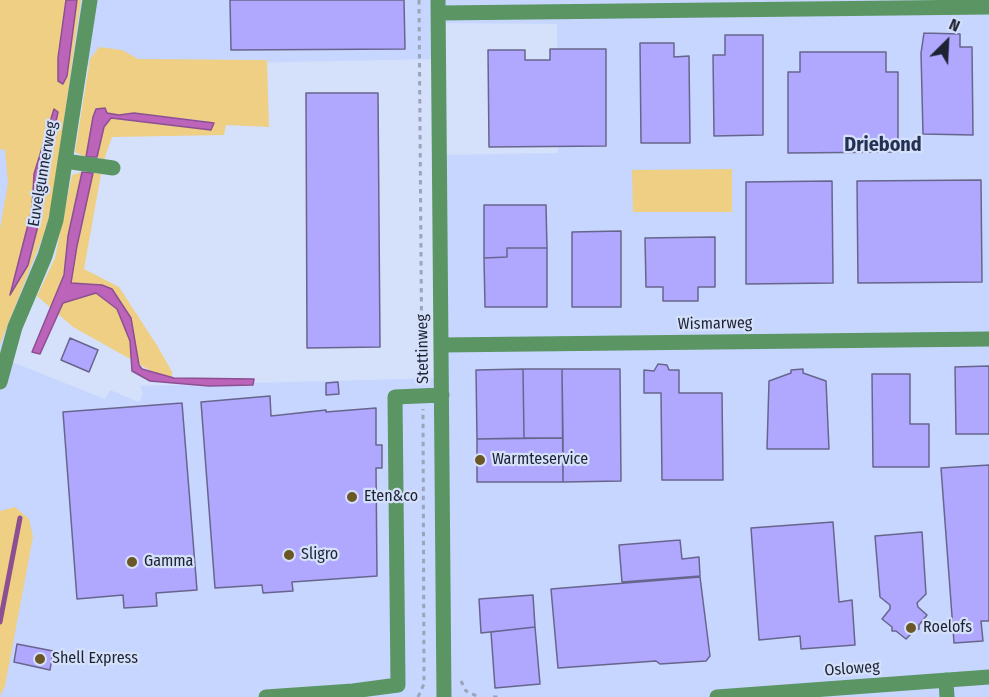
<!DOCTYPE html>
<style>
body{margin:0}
#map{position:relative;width:989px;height:697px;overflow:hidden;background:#d5e0fa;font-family:"Fira Sans Condensed",sans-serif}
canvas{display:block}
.north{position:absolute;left:917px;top:12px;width:60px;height:60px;-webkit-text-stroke:4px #d5e0fa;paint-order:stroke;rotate:24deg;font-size:16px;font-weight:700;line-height:24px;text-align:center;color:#1d2333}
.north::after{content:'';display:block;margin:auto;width:21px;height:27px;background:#1d2333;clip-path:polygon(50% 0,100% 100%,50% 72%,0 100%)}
</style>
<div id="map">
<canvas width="989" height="697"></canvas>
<div class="north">N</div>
</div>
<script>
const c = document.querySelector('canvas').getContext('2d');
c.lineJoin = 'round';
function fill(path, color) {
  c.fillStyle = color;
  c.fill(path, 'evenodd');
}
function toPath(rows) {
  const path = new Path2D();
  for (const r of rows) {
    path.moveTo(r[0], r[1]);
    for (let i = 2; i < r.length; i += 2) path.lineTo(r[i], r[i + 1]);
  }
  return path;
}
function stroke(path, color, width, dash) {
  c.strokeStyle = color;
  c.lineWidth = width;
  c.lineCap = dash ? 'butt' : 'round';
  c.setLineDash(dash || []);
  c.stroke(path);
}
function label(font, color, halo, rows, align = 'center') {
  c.font = font + ' "Fira Sans Condensed",sans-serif';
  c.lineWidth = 4.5;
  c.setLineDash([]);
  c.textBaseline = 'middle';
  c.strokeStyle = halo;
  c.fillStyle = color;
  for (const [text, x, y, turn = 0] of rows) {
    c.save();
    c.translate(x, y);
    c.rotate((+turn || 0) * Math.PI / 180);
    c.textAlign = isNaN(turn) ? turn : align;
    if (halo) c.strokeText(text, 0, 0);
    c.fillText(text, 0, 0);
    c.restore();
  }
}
fill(toPath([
 [0,0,989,0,989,697,0,697],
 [438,23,557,24,558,153,440,155,442,378,140,386,143,394,139,402,110,390,105,399,7,360,54,227,80,66,439,59]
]), '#c6d6fe');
fill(toPath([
 [0,0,66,0,58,58,76,11,77,0,81,0,52,204,45,231,0,344,0,229,8,183,5,150,0,149],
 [55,109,58,112,45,173,10,294,32,209,34,174],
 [99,47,122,50,138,59,267,60,269,127,226,125,224,135,112,137,104,160,97,157,104,127,111,118,138,122,206,121,134,113,119,115,107,113,105,108,94,122,86,157,75,152,90,59],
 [732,169,732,212,633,212,632,170],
 [82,172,68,236,64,275,51,308,37,296,55,258,72,175],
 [93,173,101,174,84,269,119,287,158,347,172,372,172,377,153,372,139,364,131,318,102,285,71,283,77,246],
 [96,293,117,309,130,341,132,360,73,327,58,314,63,302],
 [15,507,29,519,33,537,5,686,0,696,0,511]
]), '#eecf84');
const water = toPath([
 [66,0,77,0,67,76,63,84,58,81,58,58,66,0],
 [105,108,107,113,119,115,134,113,214,123,211,130,111,118,104,127,97,157,86,157,93,117,96,109,105,108],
 [54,109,58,112,45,173,41,214,28,265,10,295,32,209,34,174,54,109],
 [82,172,93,173,77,246,71,283,102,285,112,289,131,318,139,365,142,369,174,378,254,379,253,385,209,386,150,381,132,371,130,341,117,309,96,293,63,303,40,354,32,352,64,275,68,236,82,172]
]);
fill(water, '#bc64ba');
stroke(water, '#8c5092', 1.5);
stroke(toPath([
 [0,622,20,518]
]), '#8c5092', 5);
const building = toPath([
 [230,0,404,0,405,49,231,50,230,0],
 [924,33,960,34,960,47,972,47,973,135,923,134,921,53,924,33],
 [725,35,763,35,763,135,714,136,713,55,725,55,725,35],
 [640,43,674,43,674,57,689,56,690,143,641,143,640,43],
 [550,49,606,49,606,146,489,147,488,50,525,50,525,60,550,60,550,49],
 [800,52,886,52,886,72,898,72,898,152,788,153,788,72,800,72,800,52],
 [306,93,378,93,380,347,307,348,306,93],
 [981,180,982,282,858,283,857,181,981,180],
 [832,181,833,283,746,284,746,182,832,181],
 [484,205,546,205,547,248,507,248,507,257,484,258,484,205],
 [621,231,621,307,572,307,572,232,621,231],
 [715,237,715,287,698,287,698,301,663,301,663,287,646,287,645,238,715,237],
 [507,248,547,248,547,307,485,307,484,258,507,257,507,248],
 [70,338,98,350,89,372,61,360,70,338],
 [658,364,667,365,669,370,679,370,679,393,722,393,723,480,662,480,661,393,644,393,644,370,654,371,658,364],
 [989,366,989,434,956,434,955,367,989,366],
 [523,369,562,369,563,438,524,438,523,369],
 [523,369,524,438,477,439,476,370,523,369],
 [562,369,620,369,621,481,563,482,562,369],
 [803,369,803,373,826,381,829,449,767,449,769,381,791,373,791,370,803,369],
 [872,374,910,374,910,424,929,424,929,467,873,467,872,374],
 [338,382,339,394,326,395,326,383,338,382],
 [270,396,271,416,326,410,326,412,376,408,376,445,382,445,382,468,376,468,377,576,292,582,293,591,263,593,262,585,215,588,201,402,270,396],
 [182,403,197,590,156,593,157,606,124,608,123,595,77,599,63,412,182,403],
 [563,438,563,482,477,482,477,439,563,438],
 [989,465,989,621,981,621,983,641,954,643,941,468,989,465],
 [833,522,839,602,852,600,855,645,801,649,800,636,759,640,751,528,833,522],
 [922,532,926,594,917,603,918,607,927,615,919,625,919,629,915,630,906,639,896,631,892,631,892,627,882,619,890,609,890,605,880,597,875,536,922,532],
 [680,540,682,559,699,557,700,576,622,582,619,545,680,540],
 [700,577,710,656,706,661,660,664,656,661,558,668,551,589,700,577],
 [533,595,535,627,481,633,479,599,533,595],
 [535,627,540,684,495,688,491,632,535,627],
 [17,644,53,651,50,670,14,662,17,644]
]);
fill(building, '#b0a7ff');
stroke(building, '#68658d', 1.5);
stroke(toPath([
 [419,0,422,382],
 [461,681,466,691,479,697],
 [418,697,424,684,423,409],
 [493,697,500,697]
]), '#9ba4bb', 3, [4.5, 4.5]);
stroke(toPath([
 [438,0,444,697],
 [439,13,989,7],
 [65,161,113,168],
 [441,345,989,339],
 [0,382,15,327,45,256,56,220,90,0],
 [946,680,947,697],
 [266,697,353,691,398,685,395,397,442,395],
 [717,697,989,677]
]), '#5a9563', 15);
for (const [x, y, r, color] of [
 [480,460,6,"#6b5726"],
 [352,497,6,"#6b5726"],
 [289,555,6,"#6b5726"],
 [132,562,6,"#6b5726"],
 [911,628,6,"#6b5726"],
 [40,659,6,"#6b5726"]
]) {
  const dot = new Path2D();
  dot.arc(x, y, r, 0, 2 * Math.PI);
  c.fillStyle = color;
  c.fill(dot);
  stroke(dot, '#d5e0fa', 2);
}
label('16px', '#1d2333', '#d5e0fa', [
 ["Euvelgunnerweg",43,174,-80],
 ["Wismarweg",715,324,-1],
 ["Stettinweg",423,349,-91],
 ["Osloweg",852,669,-4]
]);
label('16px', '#1d2333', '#d5e0fa', [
 ["Warmteservice",492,460],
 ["Eten&co",364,497],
 ["Sligro",301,555],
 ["Gamma",144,562],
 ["Roelofs",923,628],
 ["Shell Express",52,659]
], 'left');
label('bold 20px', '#243052', '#d5e0fa', [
 ["Driebond",883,145]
]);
</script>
